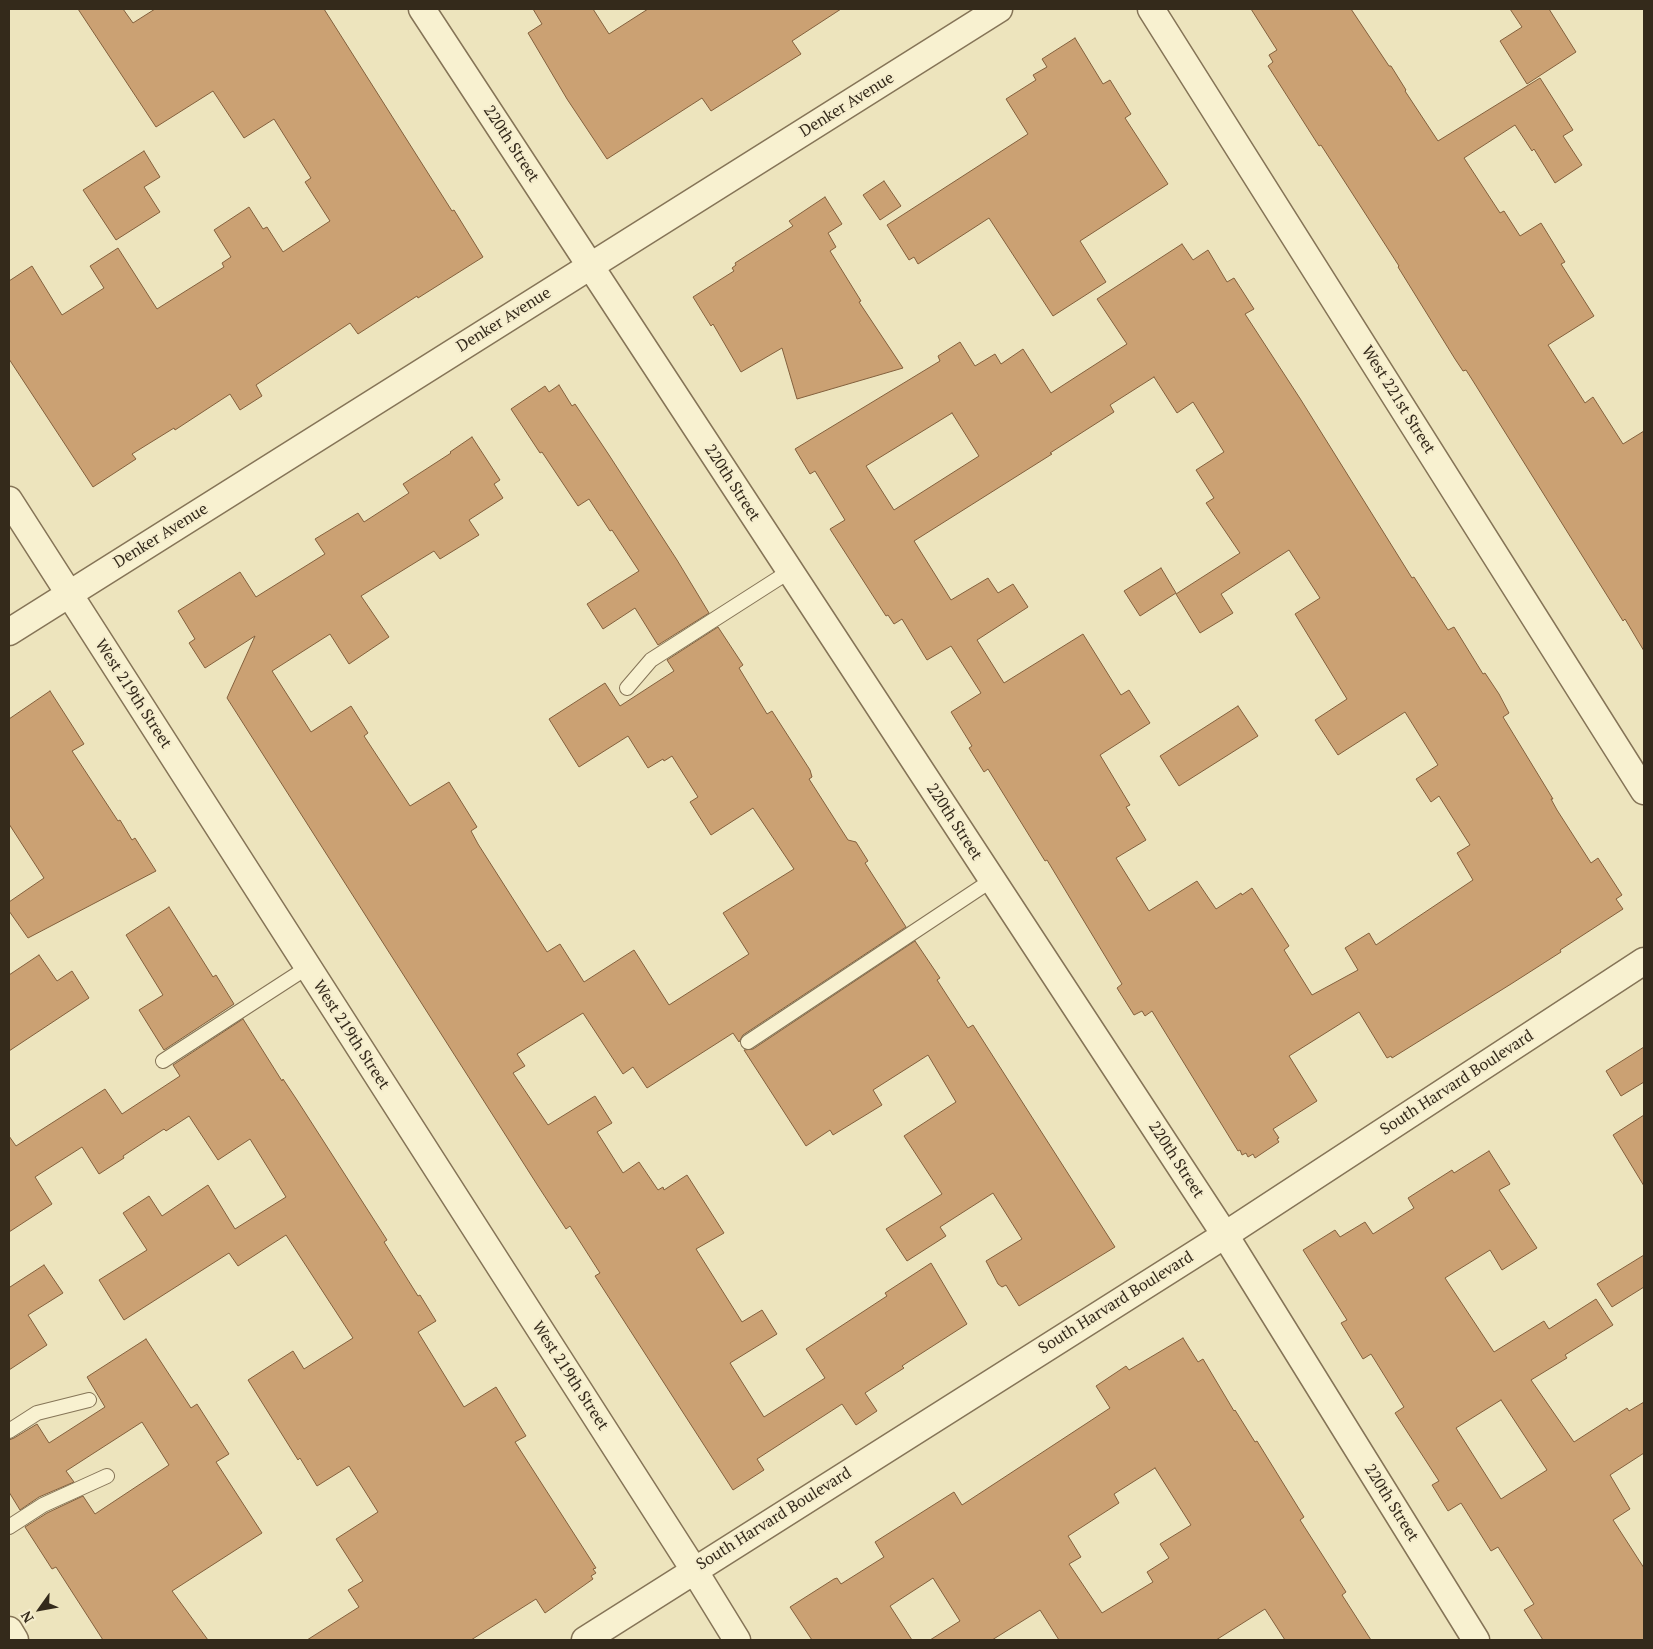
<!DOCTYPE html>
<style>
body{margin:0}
#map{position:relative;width:1653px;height:1649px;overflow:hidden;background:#ede4bd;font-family:"PT Serif",serif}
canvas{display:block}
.frame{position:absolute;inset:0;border:10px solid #342a1b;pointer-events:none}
.north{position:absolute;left:15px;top:1584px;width:50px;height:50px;-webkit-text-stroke:4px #f5edcd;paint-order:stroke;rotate:238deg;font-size:14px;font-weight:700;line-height:20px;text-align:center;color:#342a1b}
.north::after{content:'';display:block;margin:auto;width:18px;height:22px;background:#342a1b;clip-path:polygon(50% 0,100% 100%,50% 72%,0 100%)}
</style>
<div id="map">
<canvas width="1653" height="1649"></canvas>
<div class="frame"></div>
<div class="north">N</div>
</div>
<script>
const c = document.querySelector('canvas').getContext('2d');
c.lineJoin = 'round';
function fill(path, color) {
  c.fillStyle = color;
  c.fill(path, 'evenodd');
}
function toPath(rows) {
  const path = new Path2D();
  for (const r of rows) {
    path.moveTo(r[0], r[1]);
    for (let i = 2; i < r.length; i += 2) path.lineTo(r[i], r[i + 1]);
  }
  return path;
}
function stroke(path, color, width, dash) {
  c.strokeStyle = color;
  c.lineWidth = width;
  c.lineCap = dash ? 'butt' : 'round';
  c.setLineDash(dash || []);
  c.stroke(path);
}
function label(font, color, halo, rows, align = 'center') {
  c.font = font + ' "PT Serif",serif';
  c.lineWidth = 4;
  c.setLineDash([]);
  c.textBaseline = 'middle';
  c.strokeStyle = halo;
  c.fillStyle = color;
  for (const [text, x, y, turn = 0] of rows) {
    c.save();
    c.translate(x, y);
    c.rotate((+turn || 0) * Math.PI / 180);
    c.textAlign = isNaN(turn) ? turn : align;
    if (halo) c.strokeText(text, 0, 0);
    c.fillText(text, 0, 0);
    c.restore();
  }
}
const building = toPath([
 [78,9,123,9,133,23,155,9,324,9,452,211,454,210,483,257,418,298,417,296,358,334,350,323,256,385,262,396,240,410,230,394,175,430,174,428,132,454,136,459,93,487,9,359,9,281,32,266,62,315,104,288,90,266,118,248,157,309,224,267,222,263,231,257,214,230,249,207,263,229,267,227,283,252,330,221,305,182,311,178,274,119,244,138,213,91,156,127,78,9],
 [533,9,593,9,609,34,648,9,841,9,792,41,801,54,711,111,702,98,607,159,567,99,528,33,542,24,533,9],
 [1251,9,1351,9,1389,66,1391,66,1406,90,1405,91,1438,141,1540,78,1573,130,1563,136,1582,165,1555,183,1534,149,1532,151,1515,125,1464,158,1500,213,1504,211,1520,236,1541,223,1565,262,1561,264,1594,316,1548,345,1585,403,1593,397,1623,444,1644,431,1644,651,1625,619,1623,621,1473,381,1466,370,1463,371,1455,359,1398,267,1399,266,1352,193,1321,145,1319,146,1268,66,1273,62,1269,55,1277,50,1251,9],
 [1510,9,1549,9,1576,52,1527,84,1500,41,1522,27,1510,9],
 [1075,38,1103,84,1110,80,1131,114,1125,118,1168,184,1080,241,1106,282,1053,316,989,218,918,264,914,257,909,260,887,225,1028,134,1006,99,1036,80,1033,75,1047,67,1042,59,1075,38],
 [144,151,160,177,144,187,160,212,116,240,83,190,144,151],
 [884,181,901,206,880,220,863,195,884,181],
 [825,197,842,224,828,233,836,247,830,251,861,301,859,302,903,368,797,399,782,348,741,372,713,324,711,326,693,297,734,271,732,268,736,265,735,263,793,226,789,221,825,197],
 [1182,244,1193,260,1208,250,1227,282,1234,278,1254,309,1245,314,1301,400,1412,578,1414,577,1448,630,1454,627,1483,674,1485,673,1499,694,1509,713,1503,717,1553,799,1551,799,1557,810,1591,863,1598,858,1622,895,1616,899,1623,909,1560,950,1561,952,1511,984,1392,1058,1391,1056,1387,1058,1359,1012,1289,1056,1317,1101,1273,1129,1279,1138,1277,1139,1279,1142,1255,1158,1253,1154,1248,1157,1246,1153,1242,1155,1240,1150,1238,1151,1152,1011,1145,1016,1142,1011,1134,1015,1117,988,1122,984,1047,860,1045,861,988,769,984,772,969,748,972,746,951,712,981,693,951,646,927,660,902,619,894,624,888,615,886,616,830,529,845,520,815,471,810,474,795,449,940,361,938,356,960,342,975,366,995,354,1001,364,1023,349,1051,393,1127,344,1097,299,1182,244],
 [1154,377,1177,413,1193,402,1224,452,1196,470,1214,498,1206,503,1240,553,1176,594,1200,633,1233,613,1221,594,1289,550,1320,598,1295,614,1347,699,1315,720,1338,755,1405,712,1438,765,1416,779,1431,802,1439,796,1470,845,1457,853,1473,880,1376,945,1369,933,1345,948,1358,970,1312,995,1284,950,1289,946,1252,888,1242,895,1241,893,1216,909,1197,881,1149,911,1116,858,1146,840,1126,807,1130,805,1100,755,1150,723,1129,690,1121,695,1083,634,1004,683,977,640,1028,607,1013,584,998,593,988,578,951,600,914,541,1052,454,1050,453,1114,412,1110,405,1154,377],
 [952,413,979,456,894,510,866,466,952,413],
 [559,385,572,406,575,404,609,455,677,560,709,613,658,645,635,608,603,629,587,604,639,571,612,530,610,531,589,499,578,506,542,452,540,453,511,409,545,386,549,392,559,385],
 [472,437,500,480,494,484,503,498,469,520,479,535,440,559,434,551,361,596,389,637,349,664,330,634,272,671,311,732,351,706,368,733,364,736,410,806,449,782,477,827,471,831,478,844,547,952,560,944,584,982,634,950,669,1005,749,954,723,913,794,869,753,808,711,835,690,802,698,797,672,756,664,761,663,759,648,768,628,736,579,767,549,719,605,683,620,706,674,671,667,660,718,627,743,665,739,668,767,714,772,711,810,770,812,777,809,779,848,840,856,842,868,861,865,863,906,927,743,1035,739,1042,733,1033,647,1088,633,1067,623,1074,583,1013,517,1054,525,1066,513,1073,548,1125,595,1096,612,1123,597,1132,623,1173,639,1162,658,1190,663,1187,664,1190,687,1175,724,1233,696,1249,742,1322,762,1310,777,1334,730,1363,764,1417,825,1378,806,1349,887,1296,885,1293,931,1263,967,1324,908,1362,902,1366,904,1368,865,1393,877,1411,856,1425,842,1404,757,1459,764,1470,733,1490,595,1276,600,1273,570,1226,566,1229,538,1186,227,698,255,636,205,668,189,643,195,639,178,611,240,572,256,597,325,554,315,539,358,513,364,522,409,493,403,484,451,453,450,452,472,437],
 [1161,568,1176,593,1140,616,1124,591,1161,568],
 [50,691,84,744,72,751,118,821,120,820,132,840,135,838,156,871,28,938,9,911,9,902,44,878,9,824,9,719,50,691],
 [1238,706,1258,736,1179,786,1160,756,1238,706],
 [169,907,213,977,216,975,234,1004,164,1050,139,1010,163,995,126,935,169,907],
 [915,941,940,978,937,980,968,1028,973,1025,1115,1247,1019,1306,1006,1285,1002,1287,998,1284,986,1261,1022,1239,993,1193,940,1227,946,1236,907,1261,886,1229,942,1194,904,1136,956,1102,928,1055,873,1090,882,1105,833,1135,830,1130,806,1146,744,1050,753,1049,915,941],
 [39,955,57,981,72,971,89,998,9,1051,9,975,39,955],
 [243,1019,282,1081,283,1079,297,1100,387,1240,384,1242,418,1296,420,1295,436,1321,418,1332,464,1407,496,1387,526,1436,515,1442,596,1568,593,1569,596,1573,591,1576,593,1579,545,1613,536,1599,471,1640,307,1640,359,1607,348,1590,363,1581,336,1539,378,1512,349,1466,317,1486,300,1458,298,1460,248,1380,293,1351,304,1369,353,1338,286,1235,238,1266,229,1253,124,1320,99,1280,147,1250,123,1213,149,1196,162,1216,208,1185,235,1229,286,1197,250,1139,218,1160,189,1116,166,1131,164,1129,123,1156,124,1158,99,1174,82,1147,35,1177,52,1204,9,1232,9,1136,16,1146,105,1089,122,1114,180,1076,173,1065,243,1019],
 [1644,1047,1644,1082,1621,1096,1606,1071,1644,1047],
 [1644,1115,1644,1186,1613,1135,1644,1115],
 [1489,1151,1510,1184,1499,1190,1537,1248,1502,1270,1490,1250,1445,1278,1494,1352,1544,1321,1549,1329,1596,1299,1613,1325,1565,1355,1567,1358,1531,1380,1574,1442,1627,1408,1629,1411,1644,1402,1644,1453,1610,1475,1630,1509,1613,1520,1644,1568,1644,1640,1543,1640,1524,1610,1534,1604,1498,1547,1491,1551,1461,1503,1448,1511,1432,1485,1439,1481,1395,1413,1404,1407,1371,1354,1363,1359,1341,1323,1347,1320,1303,1250,1335,1230,1340,1237,1365,1222,1373,1234,1414,1208,1408,1198,1452,1170,1454,1173,1489,1151],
 [1501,1400,1547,1470,1501,1499,1456,1428,1501,1400],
 [1644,1255,1644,1287,1612,1307,1597,1284,1644,1255],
 [44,1265,63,1293,28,1315,47,1345,9,1370,9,1286,10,1287,44,1265],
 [1183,1338,1198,1362,1203,1359,1234,1411,1235,1410,1255,1442,1257,1441,1304,1517,1300,1520,1346,1592,1342,1595,1371,1640,1285,1640,1265,1609,1216,1640,1059,1640,1040,1610,992,1640,930,1640,960,1621,933,1578,890,1606,912,1640,812,1640,790,1607,834,1579,837,1578,841,1584,884,1557,875,1542,954,1492,962,1505,1110,1408,1096,1386,1126,1366,1129,1370,1183,1338],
 [1155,1468,1191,1525,1160,1544,1169,1558,1147,1572,1153,1582,1102,1613,1069,1564,1081,1557,1068,1536,1119,1503,1114,1494,1155,1468],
 [146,1339,191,1408,197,1404,229,1454,216,1462,262,1533,172,1591,208,1640,103,1640,56,1567,52,1569,25,1527,47,1513,83,1496,95,1514,169,1465,142,1422,66,1471,74,1482,39,1497,20,1510,9,1492,9,1440,14,1438,37,1424,49,1443,105,1407,87,1377,146,1339]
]);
fill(building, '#cba173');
stroke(building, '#83603d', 1);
const service = toPath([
 [627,688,651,660,790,571],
 [748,1042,992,880],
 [163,1061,308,967],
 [9,1431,37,1413,89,1400],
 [9,1527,43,1505,107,1476]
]);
const minor = toPath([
 [422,9,1225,1235,1476,1640],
 [1151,9,1644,791],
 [9,500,694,1570,737,1640],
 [9,632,999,9],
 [9,1630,15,1640],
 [585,1640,1225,1235,1644,961]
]);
stroke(service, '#857457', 16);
stroke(minor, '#857457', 29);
stroke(service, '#f8f1d0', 14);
stroke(minor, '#f8f1d0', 26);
label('16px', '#342a1b', '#f5edcd', [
 ["Denker Avenue",847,105,-32],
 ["220th Street",511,144,57],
 ["Denker Avenue",504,320,-32],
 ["West 221st Street",1398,400,58],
 ["220th Street",732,483,57],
 ["Denker Avenue",161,536,-32],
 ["West 219th Street",133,694,57],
 ["220th Street",954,822,57],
 ["West 219th Street",351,1035,57],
 ["South Harvard Boulevard",1457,1083,-33],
 ["220th Street",1176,1160,57],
 ["South Harvard Boulevard",1116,1303,-32],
 ["West 219th Street",570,1376,57],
 ["220th Street",1391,1503,58],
 ["South Harvard Boulevard",774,1519,-32]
]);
</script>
